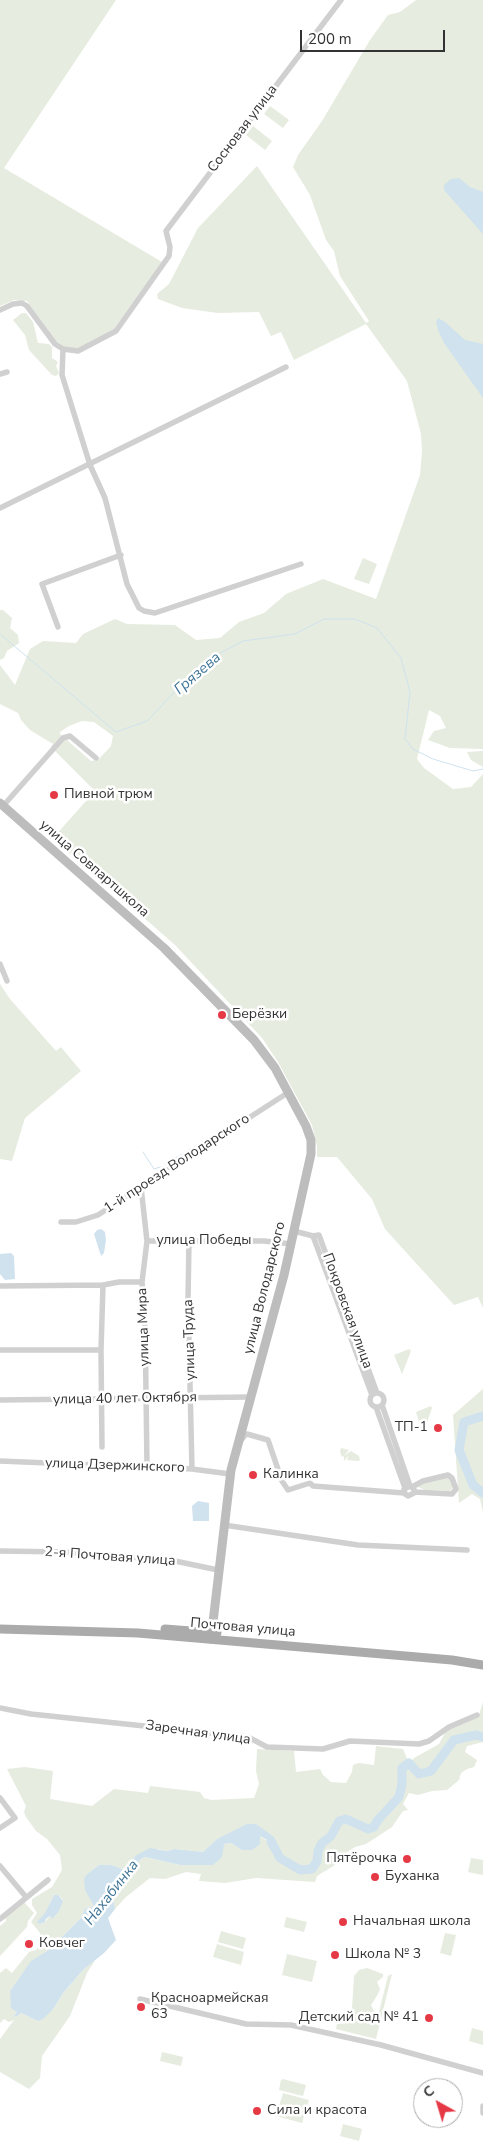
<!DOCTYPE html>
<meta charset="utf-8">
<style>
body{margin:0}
#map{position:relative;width:483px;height:2148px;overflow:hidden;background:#fff;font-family:"Nunito Sans",sans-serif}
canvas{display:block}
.north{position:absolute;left:413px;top:2078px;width:50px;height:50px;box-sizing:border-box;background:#fff;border:1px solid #adadad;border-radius:50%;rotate:321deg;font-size:14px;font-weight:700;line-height:20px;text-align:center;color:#333}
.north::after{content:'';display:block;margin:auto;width:18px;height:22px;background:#e63946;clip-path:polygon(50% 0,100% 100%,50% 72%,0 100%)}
.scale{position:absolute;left:300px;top:30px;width:145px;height:22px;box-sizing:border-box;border:2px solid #333;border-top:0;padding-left:6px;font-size:15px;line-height:18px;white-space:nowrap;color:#333;-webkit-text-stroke:4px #fff;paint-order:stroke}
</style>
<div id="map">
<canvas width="483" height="2148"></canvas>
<div class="north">С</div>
<div class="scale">200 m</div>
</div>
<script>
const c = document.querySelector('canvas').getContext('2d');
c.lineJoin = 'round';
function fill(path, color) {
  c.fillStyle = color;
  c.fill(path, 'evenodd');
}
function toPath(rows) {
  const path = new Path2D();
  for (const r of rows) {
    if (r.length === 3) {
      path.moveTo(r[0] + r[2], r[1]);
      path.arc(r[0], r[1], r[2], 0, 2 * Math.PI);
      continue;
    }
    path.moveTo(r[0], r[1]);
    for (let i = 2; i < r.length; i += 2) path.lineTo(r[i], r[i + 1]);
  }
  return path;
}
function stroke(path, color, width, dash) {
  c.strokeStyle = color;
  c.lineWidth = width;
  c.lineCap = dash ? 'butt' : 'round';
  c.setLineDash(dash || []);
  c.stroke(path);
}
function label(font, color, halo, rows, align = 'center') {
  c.font = font + ' "Nunito Sans",sans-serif';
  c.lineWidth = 5;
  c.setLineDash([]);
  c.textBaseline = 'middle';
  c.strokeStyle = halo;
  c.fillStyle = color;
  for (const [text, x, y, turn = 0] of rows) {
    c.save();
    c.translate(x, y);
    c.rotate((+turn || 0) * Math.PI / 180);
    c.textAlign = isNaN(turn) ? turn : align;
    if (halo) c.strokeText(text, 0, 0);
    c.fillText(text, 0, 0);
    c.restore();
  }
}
fill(toPath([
 [0,0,116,0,4,168,162,262,114,329,76,349,64,347,56,341,27,301,14,300,0,306],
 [416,0,483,0,483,749,450,748,428,740,434,731,446,728,440,716,429,710,417,759,424,768,453,789,471,787,483,774,483,1308,478,1297,454,1305,385,1229,372,1199,337,1157,317,1157,317,1147,312,1125,278,1062,262,1038,175,945,53,838,95,791,51,747,53,744,30,730,21,720,18,713,0,704,0,665,15,685,30,649,43,641,76,643,83,634,115,619,127,624,175,625,196,640,220,638,239,622,264,613,286,594,323,579,376,599,420,475,422,451,421,434,407,381,366,324,294,360,281,332,271,336,259,312,218,313,182,308,158,299,157,294,169,284,198,228,257,166,366,323,369,321,340,276,334,251,326,240,310,195,293,167,298,155,322,121,370,40,388,15,400,12],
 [82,721,94,722,113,736,111,746,98,760,91,761,60,734,60,732,69,726],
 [270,106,289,120,283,128,264,114],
 [253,126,272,141,265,150,246,135],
 [22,313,26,313,33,322,38,343,49,344,52,347,52,358,58,362,56,366,59,373,56,376,52,375,29,350,25,335,13,320],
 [363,558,377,564,369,584,354,579],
 [0,610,3,610,12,618,10,628,18,635,19,643,7,651,4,658,0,660],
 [483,751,483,767,471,760,467,752],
 [0,984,10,999,56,1051,61,1047,81,1071,25,1118,12,1161,0,1159],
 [409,1349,411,1351,402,1374,394,1355],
 [483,1389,483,1512,480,1499,472,1494,459,1503,453,1415],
 [431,1406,432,1408,423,1434,416,1412],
 [341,1448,349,1450,344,1456,351,1451,359,1456,360,1460,357,1461,347,1460,349,1455,344,1461,344,1456,342,1457,340,1452],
 [447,1476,452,1478,453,1487,450,1491,425,1490,418,1487,425,1482],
 [483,1702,483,1742,467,1746,465,1752,477,1760,474,1767,467,1769,461,1773,459,1780,447,1790,432,1791,418,1795,409,1793,403,1804,408,1810,403,1811,392,1827,366,1844,355,1847,346,1853,335,1865,317,1876,315,1882,256,1878,225,1883,199,1881,201,1874,186,1872,165,1879,150,1878,126,1897,115,1909,113,1898,128,1882,133,1868,141,1859,145,1857,180,1865,213,1865,224,1844,231,1843,242,1850,260,1836,277,1848,256,1824,217,1839,203,1852,175,1849,167,1851,158,1849,135,1856,129,1867,122,1869,99,1865,86,1875,95,1906,85,1909,80,1919,49,1950,31,1962,10,1991,17,2012,14,2016,16,2017,21,2013,38,2021,54,2008,63,1993,83,1970,95,1960,87,1973,70,2016,42,2056,40,2078,29,2089,0,2072,0,2039,14,2020,9,2022,4,2019,0,2023,0,1973,6,1968,12,1973,29,1952,36,1950,40,1945,40,1933,31,1922,37,1913,32,1905,32,1899,52,1887,62,1870,60,1855,47,1839,36,1831,26,1817,24,1812,26,1806,7,1769,25,1767,53,1771,50,1799,92,1806,114,1789,148,1793,150,1786,200,1792,204,1798,211,1800,254,1798,259,1784,256,1771,257,1749,294,1751,296,1772,320,1769,323,1775,331,1782,346,1783,352,1772,353,1765,359,1763,374,1765,376,1746,403,1749,409,1763,414,1758,439,1744,446,1731,479,1715],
 [54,1895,58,1895,63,1900,51,1918,50,1916,45,1922,40,1924],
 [471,1858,483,1860,483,1875,468,1872],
 [24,1902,34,1913,28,1921,27,1927,0,1956,0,1926,6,1921,5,1917],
 [286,1917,307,1922,304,1932,284,1927],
 [221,1931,246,1938,243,1949,218,1942],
 [445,1933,456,1935,451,1956,440,1953],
 [217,1944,244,1952,241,1965,213,1957],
 [287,1954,317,1961,312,1982,282,1975],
 [367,1968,383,1974,383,1977,377,1982,380,1989,378,1994,371,2005,374,2011,379,2012,388,1976,392,1974,376,2039,336,2029,337,2024,346,2023,345,2016,352,2009,354,1976,359,1970],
 [472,2028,483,2031,483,2045,469,2041],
 [162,2052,183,2057,181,2066,160,2061],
 [283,2079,306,2085,303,2096,279,2090,281,2080],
 [283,2093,309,2100,302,2123,276,2116],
 [343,2124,362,2129,359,2141,340,2136]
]), '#e6ecdf');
fill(toPath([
 [459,178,470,187,483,192,483,234,444,190,444,185,451,179],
 [438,318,445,322,465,340,483,344,483,398,444,343,438,330,436,322],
 [101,1229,105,1232,106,1240,104,1253,101,1256,94,1234,97,1230],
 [11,1253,14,1256,15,1279,5,1280,0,1274,0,1254],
 [198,1501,209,1503,209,1521,193,1521,192,1506],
 [247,1824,256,1824,274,1837,277,1848,276,1857,268,1846,267,1840,260,1836,260,1844,252,1850,242,1850,231,1843,224,1844,222,1857,213,1865,180,1865,145,1857,141,1859,133,1868,128,1882,113,1898,115,1909,108,1918,116,1940,104,1953,83,1970,63,1993,54,2008,43,2019,38,2021,21,2013,16,2017,14,2016,17,2012,11,2008,10,1991,31,1961,49,1950,80,1919,85,1909,94,1906,85,1890,84,1879,86,1875,99,1865,111,1865,122,1869,129,1867,135,1856,150,1848,167,1851,175,1849,203,1852,217,1839],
 [54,1895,58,1895,63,1901,59,1911,52,1919,50,1916,46,1919,45,1922,40,1924,37,1922,45,1913]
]), '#cfe2ee');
stroke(toPath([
 [0,634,116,732,147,721,184,682,213,657,243,641,295,634,324,619,355,619,377,628,401,658,410,692,405,739,413,749,433,759,473,771,483,769],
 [143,1152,154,1169,160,1167],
 [165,1164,201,1143]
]), '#cfe2ee', 1);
stroke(toPath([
 [483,1416,464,1422,459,1450,473,1485,483,1493],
 [271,1841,280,1858,300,1870,312,1869,317,1861,318,1851,322,1843,331,1836,339,1821,346,1819,368,1829,374,1827,377,1821,399,1797,402,1784,402,1768,409,1763,419,1774,431,1771,454,1740,476,1735,483,1737]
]), '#cfe2ee', 9);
stroke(toPath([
 [0,310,13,304,22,303,27,306,55,344,63,349,78,351,116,331,169,256,170,247,166,231,341,0],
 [63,349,62,375,90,465,105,498,127,584,139,608,144,611,155,613,301,564],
 [0,374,7,372],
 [0,508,286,367],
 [58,627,42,584,121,555],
 [3,806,63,738,70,736,96,758],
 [0,964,7,981],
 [141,1187,147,1241,142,1282,145,1315,147,1468],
 [61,1222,76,1222,98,1215,289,1092],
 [294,1231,313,1236,319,1235,377,1393],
 [313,1236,372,1395],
 [147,1241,264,1241,291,1244],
 [189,1241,188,1300,192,1469],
 [0,1286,103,1285,119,1282,142,1282],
 [0,1350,101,1350],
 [377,1400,7],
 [0,1400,250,1397],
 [382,1405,410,1486,414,1489,414,1493,408,1496,405,1494,404,1489,410,1486],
 [376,1407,405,1488],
 [242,1439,245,1435,247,1434,268,1440,282,1481,288,1490,310,1483,313,1486,404,1493],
 [102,1447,101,1350,103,1285],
 [0,1461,192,1469,230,1474],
 [412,1487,423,1481,448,1475,452,1478,456,1489,452,1494,414,1492],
 [224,1525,358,1545,467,1550],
 [0,1551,64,1552,120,1556,175,1561,218,1570],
 [0,1708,31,1714,248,1737,267,1747,323,1749,350,1741,419,1744,429,1741,449,1727,477,1715],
 [0,1798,15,1818,0,1828],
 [0,1866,26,1897],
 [0,1919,48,1880],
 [140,1999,246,2024,291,2025,381,2045,483,2073],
 [483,2106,483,2113]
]), '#d0d0d0', 5.5);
stroke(toPath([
 [0,803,164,948,254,1040,275,1068,306,1126,311,1140,311,1154,284,1275,231,1470,211,1639]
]), '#bdbdbd', 9);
stroke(toPath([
 [0,1629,138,1633,452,1660,483,1665],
 [165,1629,217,1633]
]), '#ababab', 9);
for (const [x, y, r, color] of [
 [54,795,5,"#e63946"],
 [222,1015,5,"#e63946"],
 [438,1428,5,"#e63946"],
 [253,1475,5,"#e63946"],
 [407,1859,5,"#e63946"],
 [375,1877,5,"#e63946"],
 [343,1922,5,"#e63946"],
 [29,1944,5,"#e63946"],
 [335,1955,5,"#e63946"],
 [141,2007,5,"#e63946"],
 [429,2018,5,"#e63946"],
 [257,2111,5,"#e63946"]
]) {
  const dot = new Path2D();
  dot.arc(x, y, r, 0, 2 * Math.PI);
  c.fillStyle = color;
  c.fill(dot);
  stroke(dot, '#fff', 2);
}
label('14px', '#333', '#fff', [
 ["Сосновая улица",243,129,-53],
 ["улица Совпартшкола",94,869,41],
 ["1-й проезд Володарского",177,1164,-33],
 ["улица Победы",204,1241],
 ["улица Володарского",265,1288,-76],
 ["Покровская улица",347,1311,70],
 ["улица Мира",144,1327,-92],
 ["улица Труда",190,1340,-92],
 ["улица 40 лет Октября",125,1399,-1],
 ["улица Дзержинского",115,1466,2],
 ["2-я Почтовая улица",110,1557,4],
 ["Почтовая улица",243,1628,5],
 ["Заречная улица",198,1733,8]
]);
label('14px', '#333', '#fff', [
 ["Пивной трюм",64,795],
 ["Берёзки",232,1015],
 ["ТП-1",428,1428,"right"],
 ["Калинка",263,1475],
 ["Пятёрочка",397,1859,"right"],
 ["Буханка",385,1877],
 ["Начальная школа",353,1922],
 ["Ковчег",39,1944],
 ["Школа № 3",345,1955],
 ["Красноармейская",151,1999],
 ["63",151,2015],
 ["Детский сад № 41",419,2018,"right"],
 ["Сила и красота",267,2111]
], 'left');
label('italic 15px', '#3f7597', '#fff', [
 ["Грязева",198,674,-41],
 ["Нахабинка",112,1893,-52]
]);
</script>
